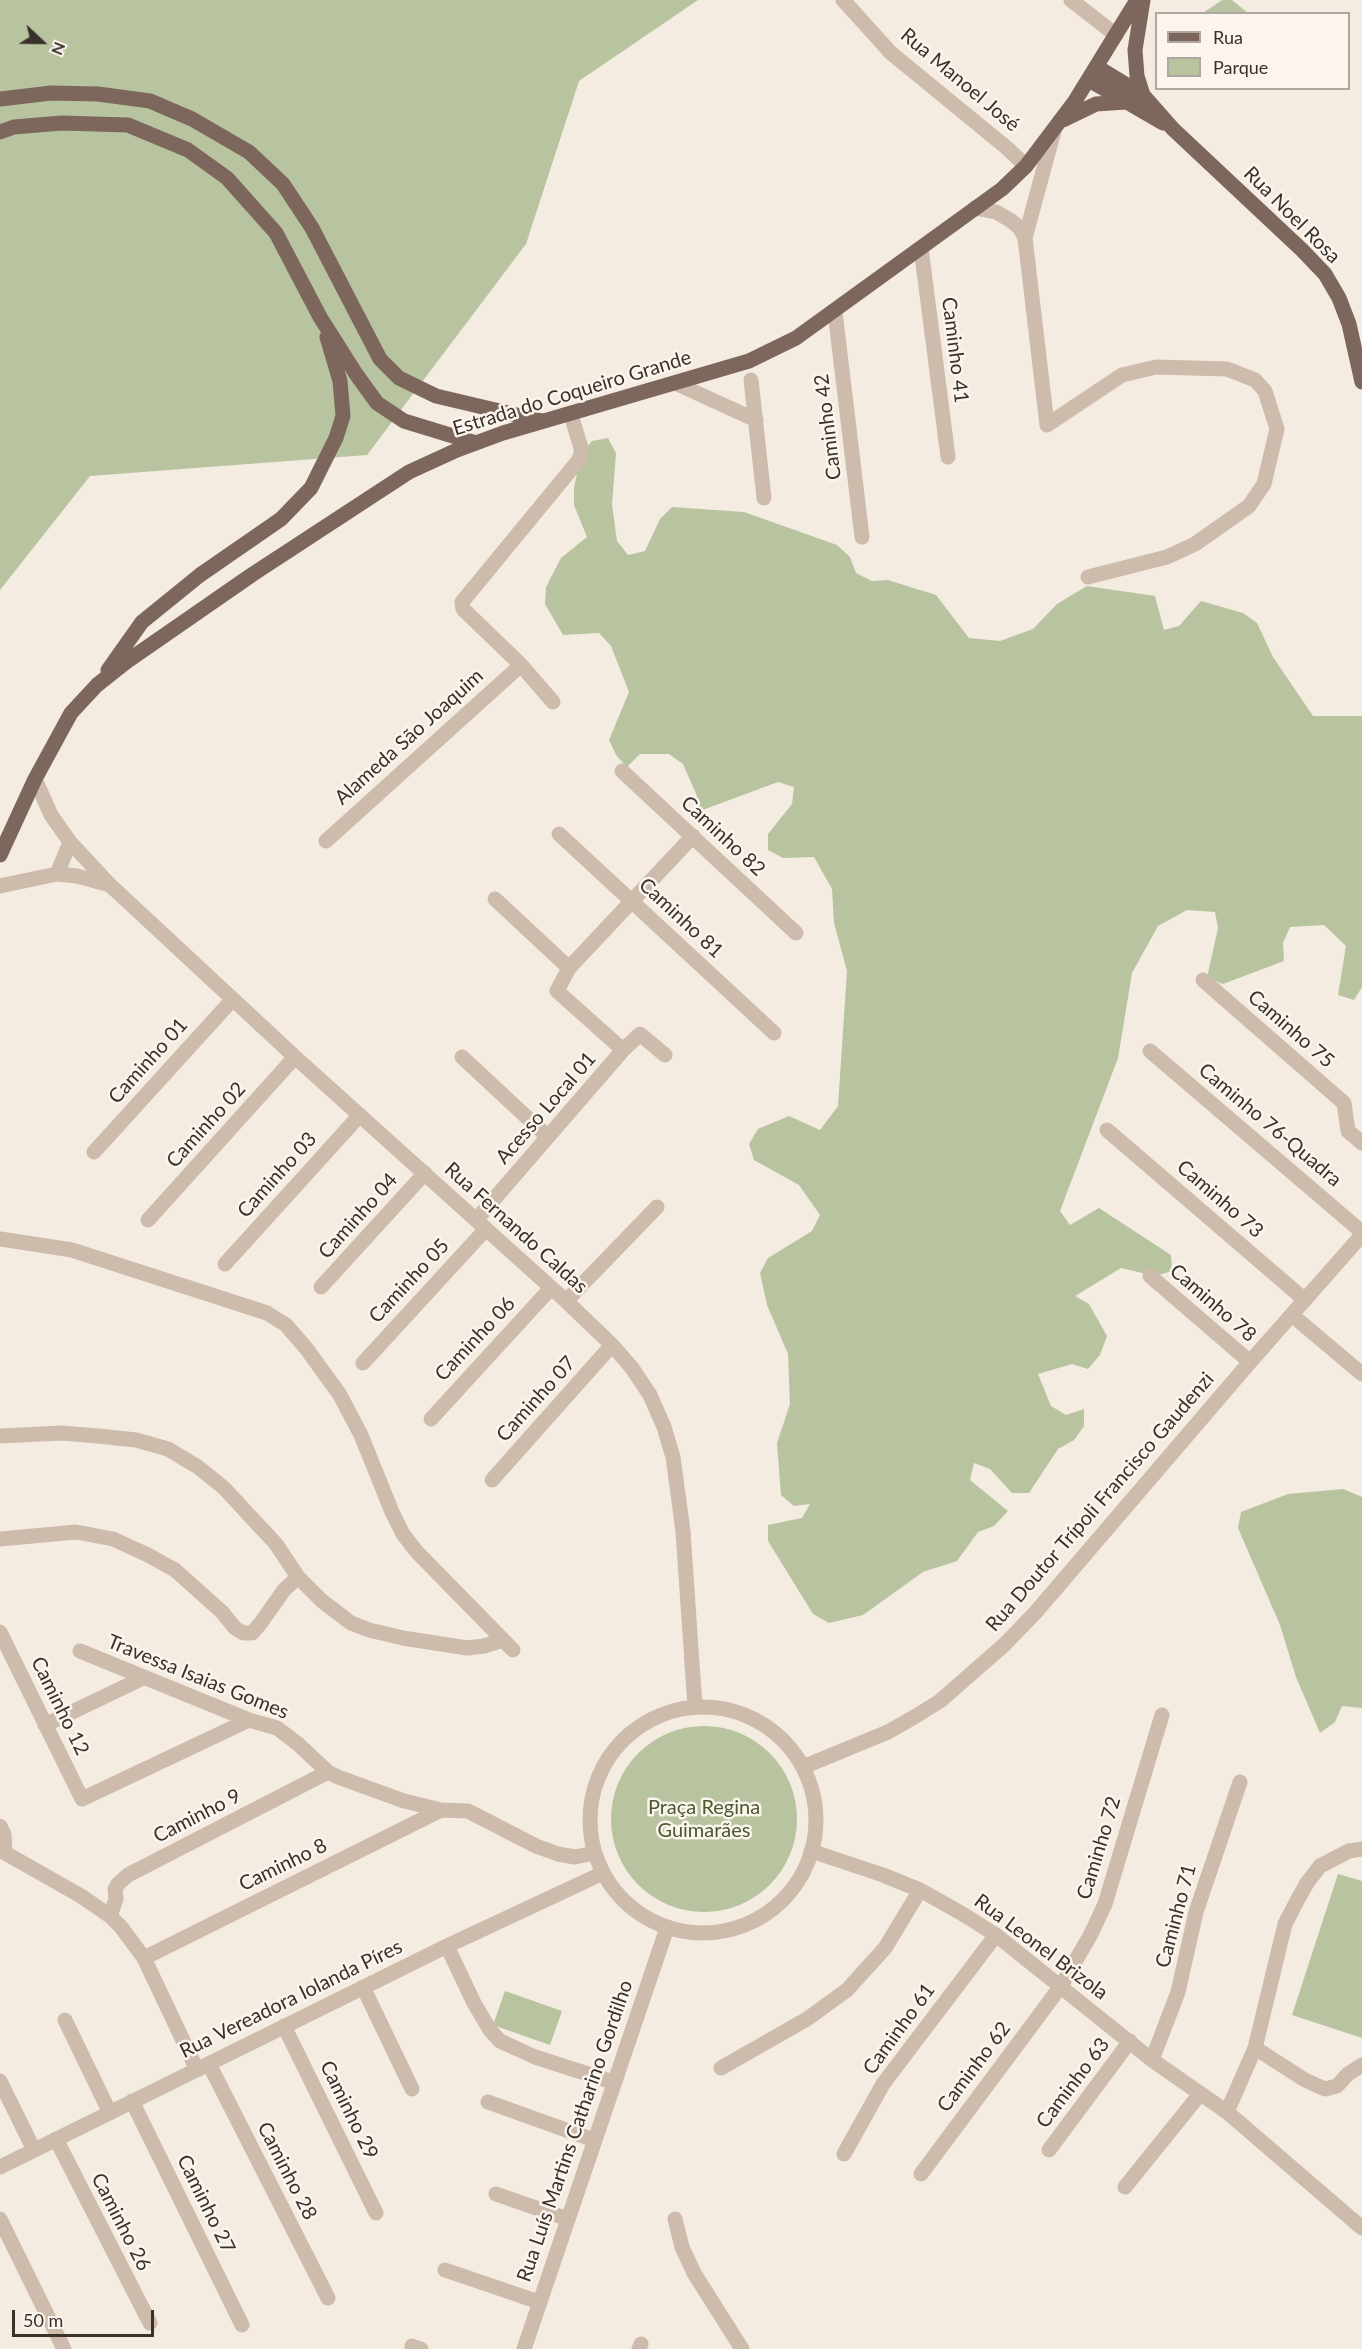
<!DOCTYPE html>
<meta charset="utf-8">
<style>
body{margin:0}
#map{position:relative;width:1362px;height:2349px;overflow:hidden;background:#f4ebe1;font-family:Lato,sans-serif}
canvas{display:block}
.legend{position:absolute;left:1155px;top:12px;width:195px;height:78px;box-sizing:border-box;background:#fbf5ee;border:2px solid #aea6a0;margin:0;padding:8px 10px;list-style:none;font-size:18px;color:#3b302b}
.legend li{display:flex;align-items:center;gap:12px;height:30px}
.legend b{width:30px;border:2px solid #aea6a0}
.north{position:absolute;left:12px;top:12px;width:60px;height:60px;-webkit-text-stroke:4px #fbf5ee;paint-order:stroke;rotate:112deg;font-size:16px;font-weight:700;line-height:24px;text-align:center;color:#3b302b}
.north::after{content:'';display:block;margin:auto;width:21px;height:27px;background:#3b302b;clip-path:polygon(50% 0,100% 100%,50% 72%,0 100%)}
.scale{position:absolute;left:12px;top:2310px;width:142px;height:27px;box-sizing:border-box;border:3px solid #3b302b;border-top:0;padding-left:8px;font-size:18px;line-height:21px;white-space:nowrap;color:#3b302b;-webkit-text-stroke:4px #fbf5ee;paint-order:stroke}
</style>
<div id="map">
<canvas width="1362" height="2349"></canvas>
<ul class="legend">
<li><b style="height:8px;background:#7d675c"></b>Rua</li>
<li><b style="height:16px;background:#b8c4a0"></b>Parque</li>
</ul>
<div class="north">N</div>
<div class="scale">50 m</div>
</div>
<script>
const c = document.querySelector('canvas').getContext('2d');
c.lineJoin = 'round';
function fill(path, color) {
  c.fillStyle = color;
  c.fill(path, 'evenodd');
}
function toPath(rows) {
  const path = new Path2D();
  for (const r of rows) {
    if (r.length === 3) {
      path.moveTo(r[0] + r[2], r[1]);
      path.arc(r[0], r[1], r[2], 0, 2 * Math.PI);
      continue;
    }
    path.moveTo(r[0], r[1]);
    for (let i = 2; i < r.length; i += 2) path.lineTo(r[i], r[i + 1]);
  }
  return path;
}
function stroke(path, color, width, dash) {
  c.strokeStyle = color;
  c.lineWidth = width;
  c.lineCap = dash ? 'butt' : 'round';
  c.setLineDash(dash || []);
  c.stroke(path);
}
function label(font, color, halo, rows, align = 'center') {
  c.font = font + ' Lato,sans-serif';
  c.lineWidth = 5;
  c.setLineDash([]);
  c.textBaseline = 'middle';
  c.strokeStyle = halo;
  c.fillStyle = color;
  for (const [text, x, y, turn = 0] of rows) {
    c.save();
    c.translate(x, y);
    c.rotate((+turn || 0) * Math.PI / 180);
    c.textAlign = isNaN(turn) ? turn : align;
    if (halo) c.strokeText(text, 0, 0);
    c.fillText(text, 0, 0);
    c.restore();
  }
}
fill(toPath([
 [0,0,698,0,579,81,526,244,367,455,90,476,0,590],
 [1222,0,1232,0,1248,13,1203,13],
 [608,438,616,453,612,505,617,541,628,555,645,551,660,519,672,507,744,512,837,545,850,557,856,573,872,581,888,580,936,595,969,638,1000,641,1033,629,1057,604,1087,586,1155,596,1164,630,1179,626,1201,601,1243,613,1257,623,1273,657,1313,716,1362,716,1362,987,1354,1000,1338,995,1346,946,1324,925,1290,927,1283,943,1284,961,1223,984,1207,978,1218,928,1215,912,1187,910,1158,926,1132,973,1118,1058,1060,1211,1070,1225,1099,1208,1171,1255,1172,1271,1155,1276,1121,1268,1075,1296,1089,1304,1107,1336,1100,1355,1088,1369,1072,1364,1038,1374,1051,1406,1066,1415,1084,1409,1084,1426,1074,1440,1058,1449,1029,1493,1012,1493,990,1469,974,1463,970,1480,1008,1511,994,1526,978,1532,957,1561,923,1572,863,1615,829,1623,813,1614,768,1541,768,1525,802,1518,810,1504,794,1506,781,1495,777,1443,790,1404,788,1354,767,1305,760,1273,768,1258,812,1231,820,1215,799,1185,754,1160,749,1144,758,1129,789,1116,820,1130,838,1106,847,971,834,923,832,889,814,857,783,858,768,850,768,834,792,804,794,787,778,782,697,812,697,796,683,764,669,754,640,754,627,767,616,755,609,740,629,692,611,646,599,633,563,635,545,604,546,587,561,558,587,537,574,505,574,488,581,454,592,441],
 [1343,1489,1362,1497,1362,1708,1342,1706,1335,1722,1320,1733,1296,1677,1280,1625,1238,1528,1241,1512,1288,1494],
 [704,1819,93],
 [1338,1874,1362,1881,1362,2038,1292,2015],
 [505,1991,562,2011,550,2045,493,2025]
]), '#b8c4a0');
stroke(toPath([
 [843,0,891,53,1007,148,1026,166],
 [1071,0,1116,35],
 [1054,131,1025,238,1047,425,1122,375,1156,367,1227,369,1255,380,1265,391,1277,429,1264,484,1249,506,1195,544,1167,557,1088,577],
 [975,208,996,212,1010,220,1019,227,1025,238],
 [921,248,948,457],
 [835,312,862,537],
 [751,380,764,498],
 [675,383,756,420],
 [553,702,521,665,463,609,462,602,578,461,581,455,581,448,571,415],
 [622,771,796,933],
 [35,779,51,815,70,842,110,885,295,1057,566,1301,612,1345,632,1368,650,1395,664,1427,673,1457,683,1531,695,1707],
 [559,834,774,1033],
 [326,841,521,665],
 [57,874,70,842],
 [0,886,57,874,77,876,110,885],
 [495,899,569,968],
 [1203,980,1344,1103,1348,1131,1362,1143],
 [1150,1051,1362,1232],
 [665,1055,640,1034,623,1050,557,991,569,968,693,836],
 [462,1057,548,1137],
 [1107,1130,1305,1300],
 [94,1152,233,999],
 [148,1220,295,1057],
 [476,1220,623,1050],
 [0,1239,72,1250,267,1313,286,1325,306,1348,340,1395,361,1435,392,1512,403,1534,416,1551,513,1650],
 [225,1264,360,1115],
 [1150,1276,1250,1362],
 [321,1287,425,1173],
 [566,1301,657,1207],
 [1292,1315,1362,1374],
 [363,1363,486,1229],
 [431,1419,551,1288],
 [0,1436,61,1433,98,1436,136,1440,168,1449,198,1467,224,1488,276,1544,298,1577],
 [492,1480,612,1345],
 [0,1539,76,1532,113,1539,148,1555,175,1570,222,1612,235,1628,243,1633,252,1633,260,1624,284,1590,298,1577,322,1601,351,1623,369,1630,403,1638,467,1648,484,1646,503,1640],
 [0,1632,82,1799,249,1720],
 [80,1651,249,1720,277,1728,298,1744,328,1772,338,1777,404,1801,441,1810,468,1811,536,1846,558,1854,575,1857,594,1853],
 [703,1820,113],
 [45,1725,143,1678],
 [803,1767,888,1732,916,1716,940,1701,1004,1645,1035,1613,1250,1362,1362,1235],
 [0,1826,4,1834,5,1853],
 [0,1850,81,1896,110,1916,121,1927,144,1958,197,2070],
 [811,1851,883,1875,920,1890,961,1913,996,1935,1152,2060,1227,2112,1362,2228],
 [110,1916,116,1899,115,1889,118,1884,128,1875,328,1772],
 [447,1946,474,2003,490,2030,500,2041,535,2057,613,2082],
 [144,1958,441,1810],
 [363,1987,412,2089],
 [65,2020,110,2113],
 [284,2026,376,2213],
 [1255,2048,1305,2080,1325,2089,1337,2086,1348,2074,1362,2065],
 [1152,2060,1178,1992,1196,1912,1240,1782],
 [209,2064,328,2298],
 [721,2068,807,2019,847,1990,885,1948,920,1890],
 [0,2081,34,2150],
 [132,2101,242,2325],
 [488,2102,594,2140],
 [1227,2112,1255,2048,1285,1924,1298,1899,1307,1883,1320,1866,1349,1851,1362,1849],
 [56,2139,150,2323],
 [1049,2150,1130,2041],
 [844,2154,883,2084,996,1935],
 [0,2167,447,1946,603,1873],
 [921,2174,1061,1986,1091,1934,1105,1904,1162,1715],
 [1125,2187,1200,2094],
 [496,2194,568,2219],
 [0,2219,64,2349],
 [675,2219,682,2247,694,2273,742,2349],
 [445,2270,539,2302],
 [412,2346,421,2349],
 [524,2349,667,1928],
 [639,2349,641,2344]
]), '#cdbbac', 15);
stroke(toPath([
 [1143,0,1135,50,1137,76,1143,95],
 [1097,67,1143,95,1173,129,1302,250,1325,274,1339,298,1349,324,1362,382],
 [1089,80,1163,123],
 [0,99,51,93,98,94,150,101,192,119,249,152,283,184,312,228,380,359,399,378,436,396,542,421],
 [1063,120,1096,104,1126,102],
 [0,132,14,127,62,123,128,125,188,150,227,178,276,233,320,317,356,374,377,403,404,421,476,443],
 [108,670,142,622,200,575,281,519,311,488,336,438,343,416,340,381,327,337],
 [0,855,35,779,71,713,97,685,126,662,253,574,409,472,457,450,503,433,749,361,796,338,1002,189,1026,166,1075,101,1137,0]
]), '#7d675c', 15);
label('20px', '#3b302b', '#fbf5ee', [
 ["Rua Manoel José",960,80,40],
 ["Rua Noel Rosa",1292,215,45],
 ["Caminho 41",955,350,83],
 ["Estrada do Coqueiro Grande",572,393,-17],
 ["Caminho 42",828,427,-97],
 ["Alameda São Joaquim",409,737,-42],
 ["Caminho 82",723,836,43],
 ["Caminho 81",681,918,43],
 ["Caminho 75",1291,1029,41],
 ["Caminho 01",148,1061,-48],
 ["Acesso Local 01",546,1108,-49],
 ["Caminho 02",206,1125,-48],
 ["Caminho 76-Quadra",1270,1125,40],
 ["Caminho 03",277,1175,-48],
 ["Caminho 73",1220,1199,41],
 ["Caminho 04",358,1216,-48],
 ["Rua Fernando Caldas",516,1228,42],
 ["Caminho 05",409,1281,-47],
 ["Caminho 78",1213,1303,41],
 ["Caminho 06",475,1339,-47],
 ["Caminho 07",536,1399,-48],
 ["Rua Doutor Trípoli Francisco Gaudenzi",1100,1502,-49],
 ["Travessa Isaias Gomes",198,1677,22],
 ["Caminho 12",60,1706,64],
 ["Caminho 9",197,1816,-27],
 ["Caminho 72",1099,1848,-73],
 ["Caminho 8",283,1865,-26],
 ["Caminho 71",1176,1916,-75],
 ["Rua Leonel Brizola",1041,1947,37],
 ["Rua Vereadora Iolanda Píres",291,1999,-26],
 ["Caminho 61",899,2029,-54],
 ["Caminho 62",974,2067,-53],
 ["Caminho 63",1073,2083,-53],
 ["Caminho 29",349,2110,64],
 ["Rua Luís Martins Catharino Gordilho",575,2131,-71],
 ["Caminho 28",287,2171,63],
 ["Caminho 27",206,2204,64],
 ["Caminho 26",121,2222,63]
]);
label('20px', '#4a5a2e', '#fbf5ee', [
 ["Praça Regina",704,1808],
 ["Guimarães",704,1831]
]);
</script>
